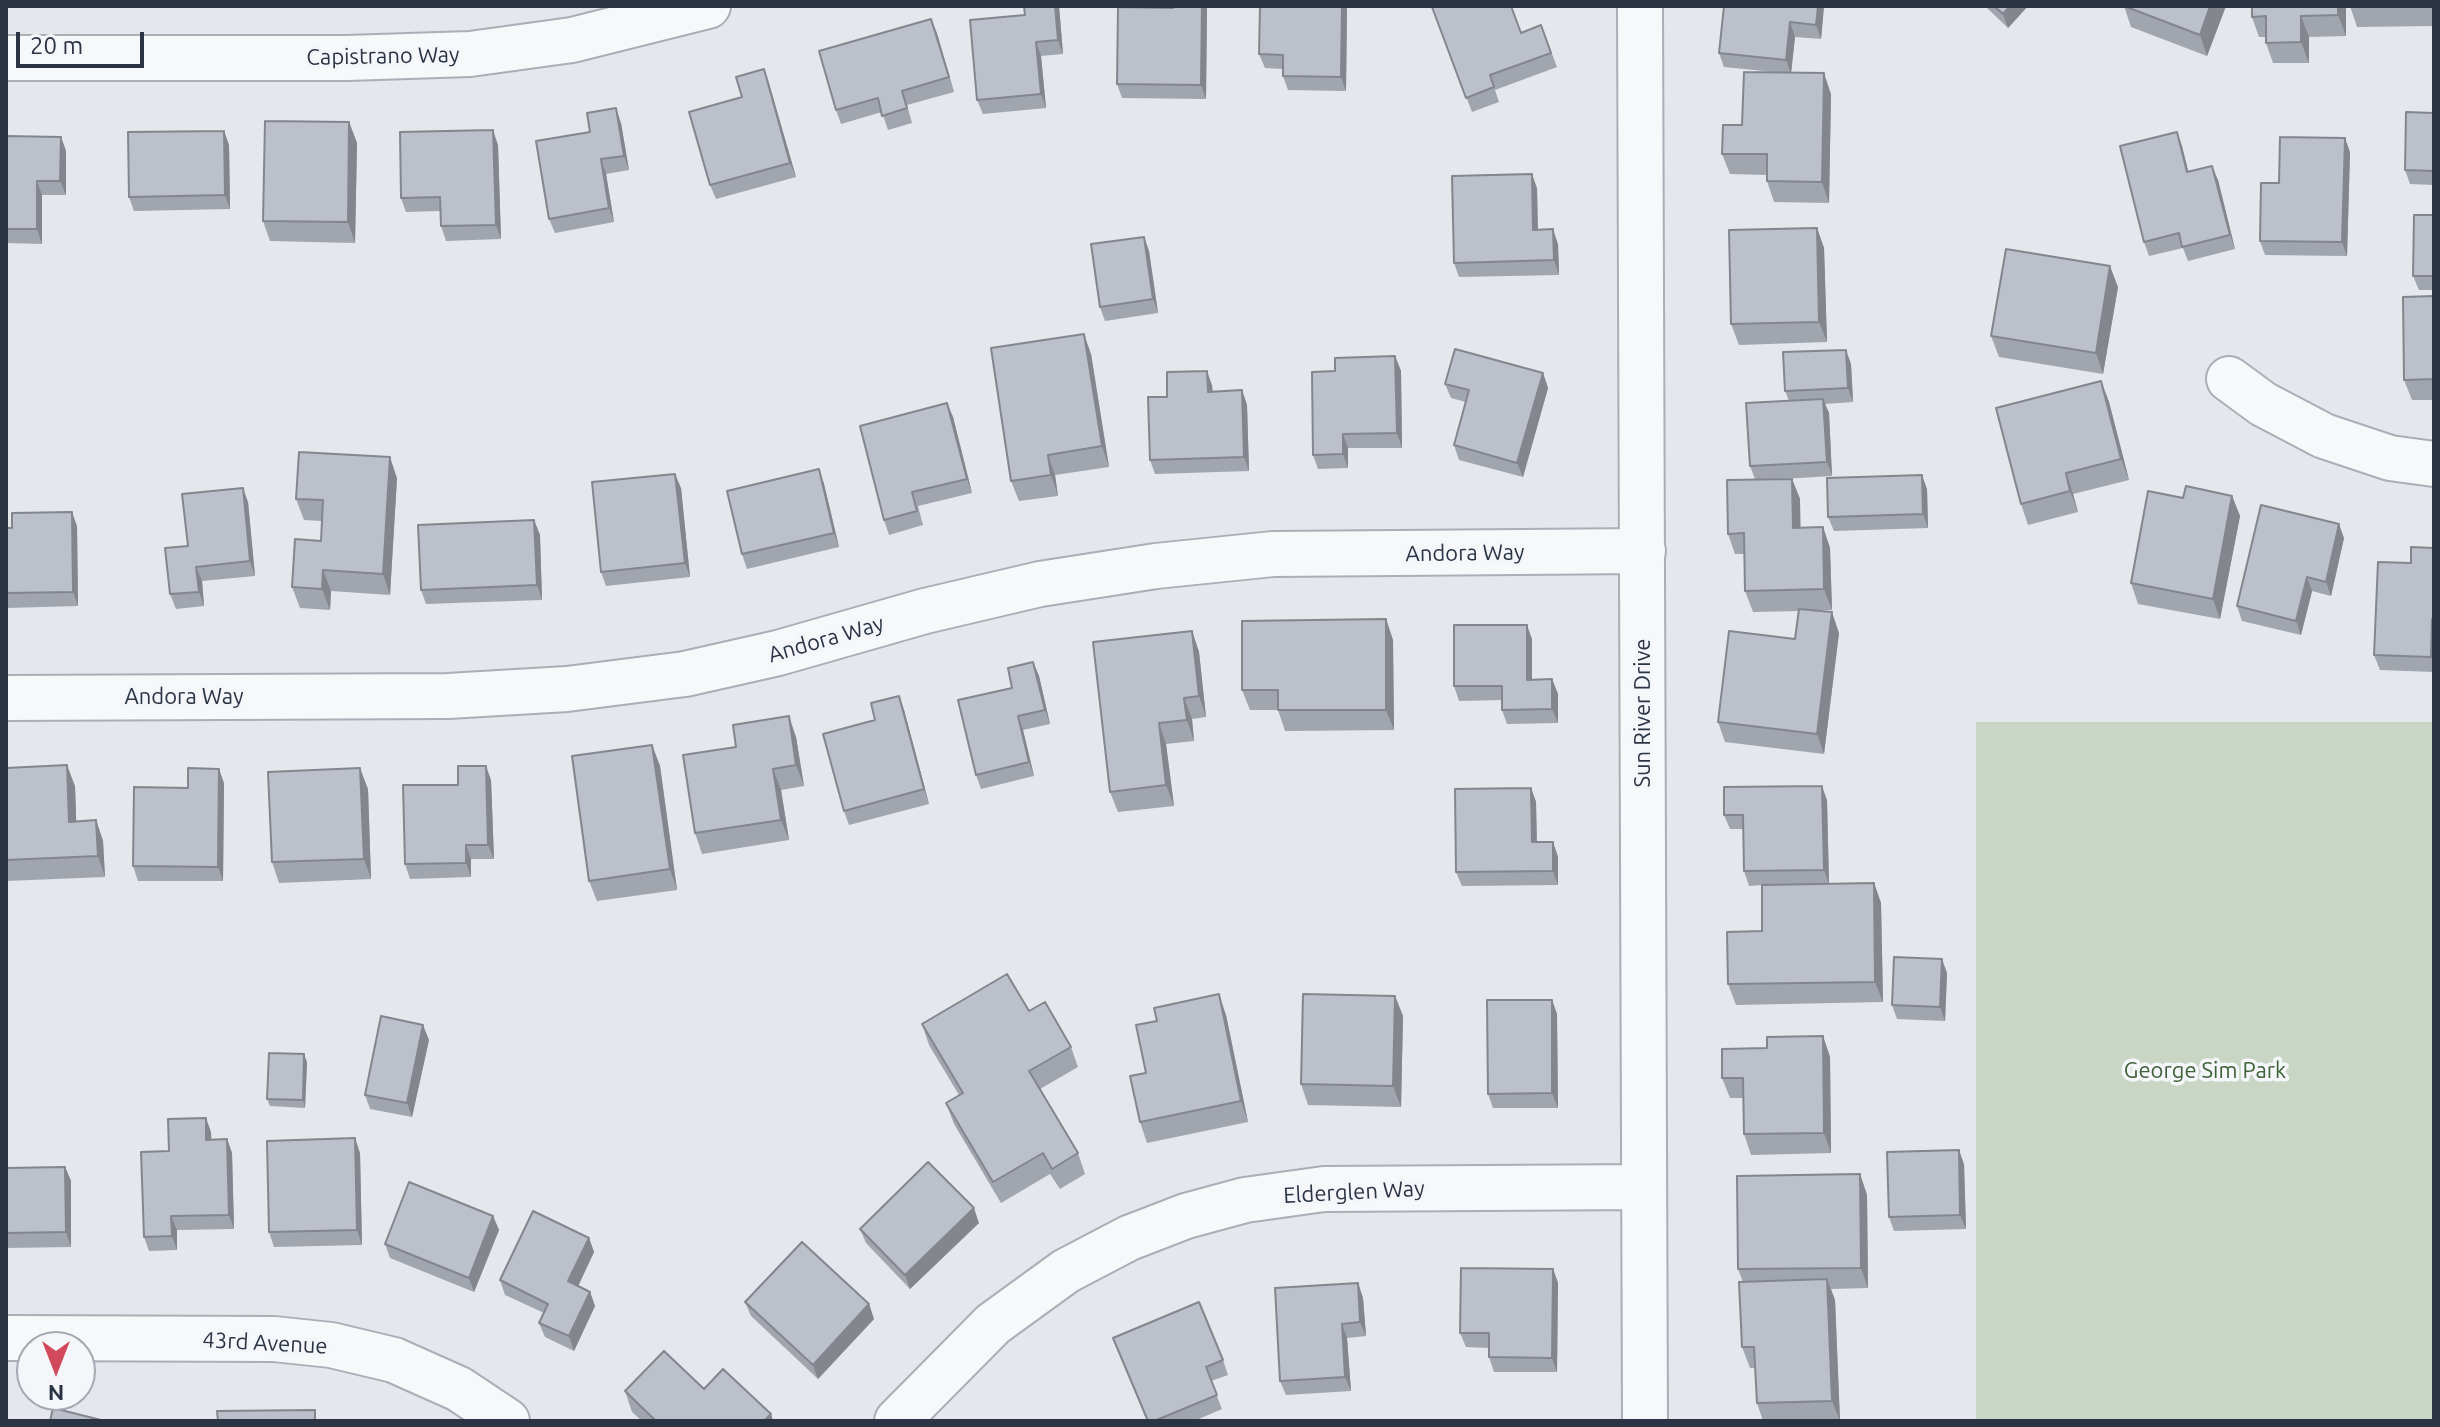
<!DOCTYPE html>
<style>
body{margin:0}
#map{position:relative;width:2440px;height:1427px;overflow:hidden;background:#e4e7ec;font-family:Ubuntu,sans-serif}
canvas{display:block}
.frame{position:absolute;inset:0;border:8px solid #2b3445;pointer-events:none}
.north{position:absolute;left:16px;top:1331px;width:80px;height:80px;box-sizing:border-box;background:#f4f6f9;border:2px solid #a4a8b1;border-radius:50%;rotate:180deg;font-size:22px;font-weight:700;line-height:32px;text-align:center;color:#2b3445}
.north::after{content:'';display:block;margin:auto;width:28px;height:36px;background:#d1495b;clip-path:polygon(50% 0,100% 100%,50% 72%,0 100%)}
.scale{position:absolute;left:16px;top:32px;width:128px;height:36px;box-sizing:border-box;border:4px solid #2b3445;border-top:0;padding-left:10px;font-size:24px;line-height:28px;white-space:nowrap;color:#2b3445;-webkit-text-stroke:6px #f4f6f9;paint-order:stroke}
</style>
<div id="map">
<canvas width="2440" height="1427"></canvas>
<div class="frame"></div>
<div class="north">N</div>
<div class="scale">20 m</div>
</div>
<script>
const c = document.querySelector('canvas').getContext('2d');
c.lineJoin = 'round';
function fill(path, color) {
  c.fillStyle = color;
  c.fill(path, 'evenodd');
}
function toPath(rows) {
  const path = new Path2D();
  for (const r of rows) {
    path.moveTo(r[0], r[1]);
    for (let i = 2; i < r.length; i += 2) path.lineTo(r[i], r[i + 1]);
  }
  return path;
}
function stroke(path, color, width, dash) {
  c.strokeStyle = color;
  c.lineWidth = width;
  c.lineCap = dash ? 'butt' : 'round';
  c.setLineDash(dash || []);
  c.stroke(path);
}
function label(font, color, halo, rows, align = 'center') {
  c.font = font + ' Ubuntu,sans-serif';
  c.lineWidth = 7;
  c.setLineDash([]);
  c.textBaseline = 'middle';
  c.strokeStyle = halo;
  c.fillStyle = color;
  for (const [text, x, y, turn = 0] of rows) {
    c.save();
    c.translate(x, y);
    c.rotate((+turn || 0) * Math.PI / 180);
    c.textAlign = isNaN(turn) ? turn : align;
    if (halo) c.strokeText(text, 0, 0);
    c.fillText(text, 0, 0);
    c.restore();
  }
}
fill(toPath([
 [1976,722,2434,722,2434,1421,1976,1421]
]), '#c9d6c5');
const minor = toPath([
 [1640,6,1645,1421],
 [6,58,347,58,470,54,572,40,708,6],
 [2229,379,2263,404,2324,436,2390,458,2434,464],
 [6,698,448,696,567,689,685,674,778,653,925,611,1040,584,1156,566,1273,554,1643,551],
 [6,1338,274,1339,331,1345,394,1360,459,1389,507,1421],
 [897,1421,993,1324,1066,1271,1129,1238,1186,1216,1245,1200,1324,1189,1644,1187]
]);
stroke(minor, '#a9aeb7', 48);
stroke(minor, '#f7f8fa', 44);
fill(toPath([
 [1024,6,1059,6,1063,54,1041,56,1046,108,983,114,977,100,1025,15],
 [1173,6,1207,6,1206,99,1122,98,1117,84,1173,8],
 [1260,6,1347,6,1346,91,1288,90,1283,76,1283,69,1265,68,1259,54],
 [1724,6,1824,6,1821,39,1795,37,1791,72,1831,94,1829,203,1774,202,1767,181,1767,175,1730,174,1722,154,1742,125,1774,72,1724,67,1719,53],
 [1985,6,2028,6,2008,28],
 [2124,6,2226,6,2207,56,2131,27],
 [2252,6,2346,6,2346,36,2309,37,2309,63,2273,63,2266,43,2266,37,2259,37,2252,17],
 [2350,6,2434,6,2434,26,2357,27],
 [1432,7,1521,33,1541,25,1557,67,1495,90,1499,102,1472,112],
 [931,19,954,92,907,105,912,123,888,130,882,112,841,124,836,110],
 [764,69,796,177,716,199,710,185,742,97],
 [2434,113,2434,185,2410,184,2405,170],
 [349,122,357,143,355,243,270,241,263,221],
 [621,123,629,170,606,174,614,222,555,233,549,219,590,132],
 [224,131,229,145,230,209,134,211,129,197],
 [6,136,61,137,66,151,66,195,42,195,42,244,6,243],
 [498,145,501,239,446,241,441,226,440,211,406,212,401,198],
 [2182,146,2188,172,2218,180,2235,249,2188,261,2183,248,2149,256,2144,242],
 [2350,152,2347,256,2265,255,2260,241,2279,183],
 [1537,188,1538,230,1558,244,1559,275,1459,277,1454,263],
 [2434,215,2434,290,2419,290,2413,276],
 [1817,228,1824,248,1827,342,1739,345,1731,324],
 [1144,237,1149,251,1158,313,1105,321,1100,307],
 [2118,287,2103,374,1999,357,1991,336],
 [2434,296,2434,400,2412,400,2404,380],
 [1091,354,1109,467,1055,475,1058,496,1019,501,1011,481],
 [1395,356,1401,371,1402,448,1348,448,1348,468,1318,469,1313,455,1335,371],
 [1851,364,1853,402,1825,404,1829,413,1832,476,1782,479,1792,479,1800,499,1800,528,1823,527,1830,548,1832,610,1817,610,1839,633,1824,754,1725,742,1718,722,1795,639,1799,611,1753,612,1745,591,1744,554,1735,554,1728,534,1755,479,1750,466,1789,401,1785,391],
 [1543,373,1548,388,1523,477,1459,460,1454,445,1466,402,1451,398,1445,384],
 [2101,381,2109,402,2129,480,2073,494,2078,512,2028,525,2021,504],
 [1212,385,1213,392,1242,390,1247,405,1249,471,1155,474,1150,460,1167,397],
 [947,403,953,417,972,493,918,506,923,525,889,535,884,520],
 [819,469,824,484,839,547,747,569,742,554],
 [397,478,390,595,331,591,330,610,300,608,292,587,321,541,322,521,304,520,296,499],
 [681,488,690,577,606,586,601,572],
 [1927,489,1928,528,1834,531,1828,517],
 [2232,496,2240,516,2220,619,2138,604,2131,583,2183,498],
 [248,502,255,576,202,581,204,606,176,609,170,594,188,546],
 [534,520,540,535,542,600,426,604,421,590],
 [77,526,78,606,6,608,6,528],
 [2344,538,2331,596,2312,591,2301,635,2242,621,2237,606],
 [2434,548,2434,672,2380,670,2374,655,2411,563],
 [1386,619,1393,640,1394,730,1285,731,1278,710,1250,710,1242,690],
 [1192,631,1199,652,1206,717,1192,719,1194,741,1166,744,1174,806,1118,812,1110,792],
 [1532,639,1532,680,1552,679,1558,694,1558,723,1507,724,1502,710,1502,700,1459,701,1454,686],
 [1033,662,1039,676,1050,724,1023,730,1034,776,981,789,976,775],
 [904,710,929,804,849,825,844,811,875,720],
 [796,737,804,786,781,790,789,840,702,854,695,833],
 [652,745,660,766,677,890,597,901,589,881],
 [6,768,75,786,76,822,96,820,103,841,105,877,6,881],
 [491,780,494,859,471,859,471,877,410,879,405,864,458,785],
 [224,783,223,881,138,881,133,866,188,788],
 [1531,788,1536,802,1537,842,1553,842,1558,857,1558,885,1462,886,1456,872],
 [368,789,371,879,279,883,272,862],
 [1827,800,1829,884,1874,883,1881,903,1883,1002,1736,1005,1728,984,1762,931,1762,885,1749,886,1744,871,1743,829,1730,829,1724,815],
 [1947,973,1945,1021,1897,1019,1892,1005],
 [1395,996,1403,1016,1401,1107,1308,1105,1301,1084],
 [1552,1000,1557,1014,1558,1108,1493,1108,1488,1094],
 [1029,1011,1071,1047,1078,1067,1040,1089,1078,1153,1085,1174,1060,1189,1050,1174,1001,1203,954,1124,946,1103,959,1095,929,1045,922,1024],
 [1226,1015,1248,1122,1147,1143,1140,1122,1146,1073],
 [1823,1036,1830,1057,1831,1153,1751,1155,1744,1134,1743,1098,1730,1098,1722,1078,1767,1048],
 [429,1040,412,1117,370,1109,365,1095],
 [307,1062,305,1108,270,1106,267,1099],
 [211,1132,211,1140,227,1139,232,1153,234,1229,177,1230,177,1250,149,1251,144,1237,169,1151],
 [360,1153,362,1245,274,1247,269,1232],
 [1964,1164,1966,1229,1894,1231,1889,1217],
 [65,1167,71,1181,71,1247,6,1248,6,1168],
 [1860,1174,1867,1195,1868,1288,1831,1289,1835,1300,1840,1421,1763,1421,1757,1403,1755,1368,1750,1368,1742,1347,1743,1282,1738,1269],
 [493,1216,499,1230,474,1292,390,1258,385,1244],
 [979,1223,910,1289,866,1243,860,1229],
 [589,1238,594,1252,578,1286,590,1292,595,1306,574,1351,545,1337,539,1323,544,1313,505,1295,500,1280],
 [1553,1269,1558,1283,1557,1372,1494,1372,1489,1357,1489,1348,1466,1347,1460,1333],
 [1358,1283,1363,1298,1366,1336,1347,1338,1351,1391,1286,1395,1280,1381],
 [745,1302,869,1304,874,1319,818,1379,751,1316],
 [1113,1338,1223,1360,1228,1375,1211,1381,1222,1409,1194,1421,1147,1421],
 [704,1389,771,1414,773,1421,642,1421,632,1412,625,1391]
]), '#a1a5ae');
fill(toPath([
 [1055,6,1059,6,1063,54,1058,40],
 [1202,6,1207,6,1206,99,1201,85],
 [1342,6,1347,6,1346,91,1341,77],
 [1818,6,1824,6,1821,39,1816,25],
 [2010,6,2028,6,2008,28,2003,14],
 [2210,6,2226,6,2207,56,2200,35],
 [2338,6,2346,6,2346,36,2338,15],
 [2301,16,2309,37,2309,63,2301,42],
 [931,19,937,33,954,92,949,77],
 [1790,22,1795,37,1791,74,1786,60],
 [1036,42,1041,56,1046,108,1041,94],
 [764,69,769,83,796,177,790,163],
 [1824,73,1831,94,1829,203,1822,182],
 [616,108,621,123,629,170,624,156],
 [349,122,357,143,355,243,348,222],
 [493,130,498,145,501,239,496,225],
 [224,131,229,145,230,209,225,195],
 [2177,132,2182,146,2192,186,2187,172],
 [61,137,66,151,66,195,60,181],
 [2345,138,2350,152,2347,256,2342,242],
 [601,159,606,174,614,222,609,208],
 [2212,166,2218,180,2235,249,2230,235],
 [1532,174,1537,188,1538,244,1533,230],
 [37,181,42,195,42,244,37,229],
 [1817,228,1824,248,1827,342,1819,322],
 [1553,229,1558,244,1559,275,1554,260],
 [1144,237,1149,251,1158,313,1153,299],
 [2110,266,2118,287,2103,374,2096,353],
 [1084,334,1091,354,1109,467,1102,446],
 [1846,350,1851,364,1853,402,1848,388],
 [1395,356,1401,371,1402,448,1397,433],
 [1207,371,1212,385,1213,406,1208,392],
 [1543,373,1548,388,1523,477,1517,463],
 [2101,381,2109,402,2129,480,2121,459],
 [1242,390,1247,405,1249,471,1244,457],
 [1823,399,1829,413,1832,476,1827,462],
 [947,403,953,417,972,493,967,479],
 [1343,434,1348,448,1348,468,1343,454],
 [1048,455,1055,475,1058,496,1051,475],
 [390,457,397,478,390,595,383,574],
 [819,469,824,484,839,547,834,533],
 [2066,473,2073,494,2078,512,2070,491],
 [675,474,681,488,690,577,685,563],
 [1922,475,1927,489,1928,528,1923,514],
 [1792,479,1800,499,1801,549,1793,528],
 [243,488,248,502,255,576,250,561],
 [2232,496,2240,516,2220,619,2213,599],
 [72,512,77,526,78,606,73,592],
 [534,520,540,535,542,600,537,585],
 [2339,524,2344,538,2331,596,2326,582],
 [1823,527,1830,548,1832,610,1824,589],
 [196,567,202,581,204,606,199,592],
 [323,570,331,591,330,610,322,589],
 [2307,577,2312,591,2301,635,2296,621],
 [1832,612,1839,633,1824,754,1817,734],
 [1386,619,1393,640,1394,730,1386,710],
 [2432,619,2434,624,2434,665,2431,657],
 [1527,625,1532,639,1532,694,1527,680],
 [1192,631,1199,652,1206,717,1199,696],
 [1033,662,1039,676,1050,724,1045,710],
 [1552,679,1558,694,1558,723,1552,709],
 [899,696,904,710,929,804,924,789],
 [1184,698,1192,719,1194,741,1187,720],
 [789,716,796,737,804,786,796,765],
 [1018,716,1023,730,1034,776,1029,762],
 [1159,723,1166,744,1174,806,1166,785],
 [652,745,660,766,677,890,670,869],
 [67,765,75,786,77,843,69,822],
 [486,766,491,780,494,859,488,845],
 [360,768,368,789,371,879,364,859],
 [219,769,224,783,223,881,218,867],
 [773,769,781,790,789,840,781,820],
 [1822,786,1827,800,1829,884,1824,870],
 [1531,788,1536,802,1537,857,1532,842],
 [96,820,103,841,105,877,98,856],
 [1553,842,1558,857,1558,885,1553,871],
 [466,845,471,859,471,877,466,863],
 [1874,883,1881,903,1883,1002,1875,982],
 [1942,959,1947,973,1945,1021,1940,1007],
 [1219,994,1226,1015,1248,1122,1241,1101],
 [1395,996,1403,1016,1401,1107,1393,1086],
 [1552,1000,1557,1014,1558,1108,1552,1093],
 [423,1025,429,1040,412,1117,407,1103],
 [1823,1036,1830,1057,1831,1153,1824,1133],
 [304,1054,307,1062,305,1108,303,1100],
 [206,1118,211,1132,212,1154,206,1140],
 [355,1138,360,1153,362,1245,357,1230],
 [227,1139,232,1153,234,1229,229,1215],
 [1959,1150,1964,1164,1966,1229,1960,1215],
 [65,1167,71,1181,71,1247,66,1232],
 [1860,1174,1867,1195,1868,1288,1861,1268],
 [974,1208,979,1223,910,1289,905,1275],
 [171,1216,177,1230,177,1250,172,1236],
 [493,1216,499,1230,474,1292,469,1278],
 [589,1238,594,1252,574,1295,568,1281],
 [1553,1269,1558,1283,1557,1372,1552,1358],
 [1827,1279,1835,1300,1840,1421,1832,1401],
 [1358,1283,1363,1298,1366,1336,1360,1322],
 [590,1292,595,1306,574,1351,569,1336],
 [869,1304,874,1319,818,1379,813,1365],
 [1342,1324,1347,1338,1351,1391,1345,1377],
 [771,1414,773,1421,764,1421]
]), '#83868d');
const building = toPath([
 [1024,6,1055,6,1058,40,1036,42,1041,94,977,100,970,20,1025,15,1024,6],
 [1173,6,1202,6,1201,85,1117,84,1118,7,1173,8,1173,6],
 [1260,6,1342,6,1341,77,1283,76,1283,55,1259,54,1260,6],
 [1434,6,1511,6,1521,33,1541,25,1551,53,1490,75,1494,87,1466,98,1432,7,1434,6],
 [1724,6,1818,6,1816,25,1790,22,1786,60,1719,53,1724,6],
 [1994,6,2010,6,2003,14,1994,6],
 [2124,6,2210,6,2200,35,2124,6],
 [2252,6,2338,6,2338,15,2301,16,2301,42,2266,43,2266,16,2252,17,2252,6],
 [931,19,949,77,902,91,907,108,882,116,878,98,836,110,819,51,931,19],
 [764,69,790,163,710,185,689,112,742,97,736,77,764,69],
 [1744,72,1824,73,1822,182,1767,181,1767,154,1722,154,1723,125,1742,125,1744,72],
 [616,108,624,156,601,159,609,208,549,219,536,141,590,132,587,113,616,108],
 [2406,112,2434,113,2434,171,2405,170,2406,112],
 [265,121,349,122,348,222,263,221,265,121],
 [493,130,496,225,441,226,440,197,401,198,400,132,493,130],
 [224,131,225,195,129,197,128,132,224,131],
 [2177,132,2187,172,2212,166,2230,235,2182,247,2179,233,2144,242,2120,146,2177,132],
 [6,136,61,137,60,181,37,181,37,229,6,229,6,136],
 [2280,137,2345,138,2342,242,2260,241,2261,183,2279,183,2280,137],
 [1532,174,1533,230,1553,229,1554,260,1454,263,1452,176,1532,174],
 [2414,215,2434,215,2434,276,2413,276,2414,215],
 [1817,228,1819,322,1731,324,1729,230,1817,228],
 [1144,237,1153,299,1100,307,1091,244,1144,237],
 [2006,249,2110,266,2096,353,1991,336,2006,249],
 [2434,296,2434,379,2404,380,2403,297,2434,296],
 [1084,334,1102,446,1048,455,1051,475,1011,481,991,348,1084,334],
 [1455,349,1543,373,1517,463,1454,445,1469,390,1445,384,1455,349],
 [1846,350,1848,388,1785,391,1783,352,1846,350],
 [1395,356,1397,433,1343,434,1343,454,1313,455,1312,372,1335,371,1335,358,1395,356],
 [1207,371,1208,392,1242,390,1244,457,1150,460,1148,397,1167,397,1167,372,1207,371],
 [2101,381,2121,459,2066,473,2070,491,2021,504,1996,408,2101,381],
 [1823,399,1827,462,1750,466,1746,403,1823,399],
 [947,403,967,479,912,492,917,511,884,520,860,426,947,403],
 [299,452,390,457,383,574,323,570,322,589,292,587,295,539,321,541,323,500,296,499,299,452],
 [819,469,834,533,742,554,727,491,819,469],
 [675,474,685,563,601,572,592,482,675,474],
 [1922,475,1923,514,1828,517,1827,478,1922,475],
 [1792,479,1793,528,1823,527,1824,589,1745,591,1744,533,1728,534,1727,480,1792,479],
 [2186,486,2232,496,2213,599,2131,583,2148,491,2183,498,2186,486],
 [243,488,250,561,196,567,199,592,170,594,165,548,188,546,182,494,243,488],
 [2261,505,2339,524,2326,582,2307,577,2296,621,2237,606,2261,505],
 [72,512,73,592,6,593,6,528,12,528,12,513,72,512],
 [534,520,537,585,421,590,418,525,534,520],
 [2411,547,2434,548,2434,619,2432,619,2431,657,2374,655,2378,562,2411,563,2411,547],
 [1799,609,1832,612,1817,734,1718,722,1729,631,1795,639,1799,609],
 [1386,619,1386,710,1278,710,1278,690,1242,690,1242,621,1386,619],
 [1454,625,1527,625,1527,680,1552,679,1552,709,1502,710,1502,686,1454,686,1454,625],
 [1192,631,1199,696,1184,698,1187,720,1159,723,1166,785,1110,792,1093,642,1192,631],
 [1033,662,1045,710,1018,716,1029,762,976,775,958,700,1012,688,1008,668,1033,662],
 [899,696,924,789,844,811,823,734,875,720,871,703,899,696],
 [789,716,796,765,773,769,781,820,695,833,683,755,736,747,733,725,789,716],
 [652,745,670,869,589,881,572,756,652,745],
 [67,765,69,822,96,820,98,856,6,860,6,768,67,765],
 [458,766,486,766,488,845,466,845,466,863,405,864,403,785,458,785,458,766],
 [188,768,219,769,218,867,133,866,134,787,188,788,188,768],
 [360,768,364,859,272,862,268,772,360,768],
 [1822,786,1824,870,1744,871,1743,815,1724,815,1724,787,1822,786],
 [1531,788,1532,842,1553,842,1553,871,1456,872,1455,789,1531,788],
 [1874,883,1875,982,1728,984,1727,932,1762,931,1762,885,1874,883],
 [1894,957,1942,959,1940,1007,1892,1005,1894,957],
 [1007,974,1029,1011,1045,1002,1071,1047,1029,1071,1078,1153,1052,1169,1043,1153,993,1182,946,1103,963,1093,922,1024,1007,974],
 [1219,994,1241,1101,1140,1122,1130,1076,1146,1073,1136,1025,1157,1021,1154,1008,1219,994],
 [1303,994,1395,996,1393,1086,1301,1084,1303,994],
 [1487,1000,1552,1000,1552,1093,1488,1094,1487,1000],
 [381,1016,423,1025,407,1103,365,1095,381,1016],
 [1823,1036,1824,1133,1744,1134,1743,1078,1722,1078,1722,1049,1767,1048,1767,1037,1823,1036],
 [269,1053,304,1054,303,1100,267,1099,269,1053],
 [206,1118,206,1140,227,1139,229,1215,171,1216,172,1236,144,1237,141,1152,169,1151,168,1119,206,1118],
 [355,1138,357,1230,269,1232,267,1141,355,1138],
 [1959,1150,1960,1215,1889,1217,1887,1152,1959,1150],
 [928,1162,974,1208,905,1275,860,1229,928,1162],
 [65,1167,66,1232,6,1233,6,1168,65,1167],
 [1860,1174,1861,1268,1738,1269,1737,1176,1860,1174],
 [409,1182,493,1216,469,1278,385,1244,409,1182],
 [533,1211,589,1238,568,1281,590,1292,569,1336,539,1323,548,1304,500,1280,533,1211],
 [802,1242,869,1304,813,1365,745,1302,802,1242],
 [1461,1268,1553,1269,1552,1358,1489,1357,1489,1333,1460,1333,1461,1268],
 [1827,1279,1832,1401,1757,1403,1754,1347,1742,1347,1739,1282,1827,1279],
 [1358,1283,1360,1322,1342,1324,1345,1377,1280,1381,1275,1288,1358,1283],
 [1199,1302,1223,1360,1206,1367,1217,1395,1154,1421,1148,1421,1113,1338,1199,1302],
 [664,1351,704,1389,723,1369,771,1414,764,1421,656,1421,625,1391,664,1351],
 [53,1408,105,1421,50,1421,53,1408],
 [315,1410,315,1421,218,1421,217,1411,315,1410]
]);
fill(building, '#bbc0ca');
stroke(building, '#83868d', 2);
label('22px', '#2b3445', '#f4f6f9', [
 ["Capistrano Way",383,56,-1],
 ["Andora Way",1465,553,-1],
 ["Andora Way",826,639,-16],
 ["Andora Way",184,697],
 ["Sun River Drive",1643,713,-90],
 ["Elderglen Way",1354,1192,-3],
 ["43rd Avenue",265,1343,3]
]);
label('22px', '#3f6138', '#f4f6f9', [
 ["George Sim Park",2205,1071]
]);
</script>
